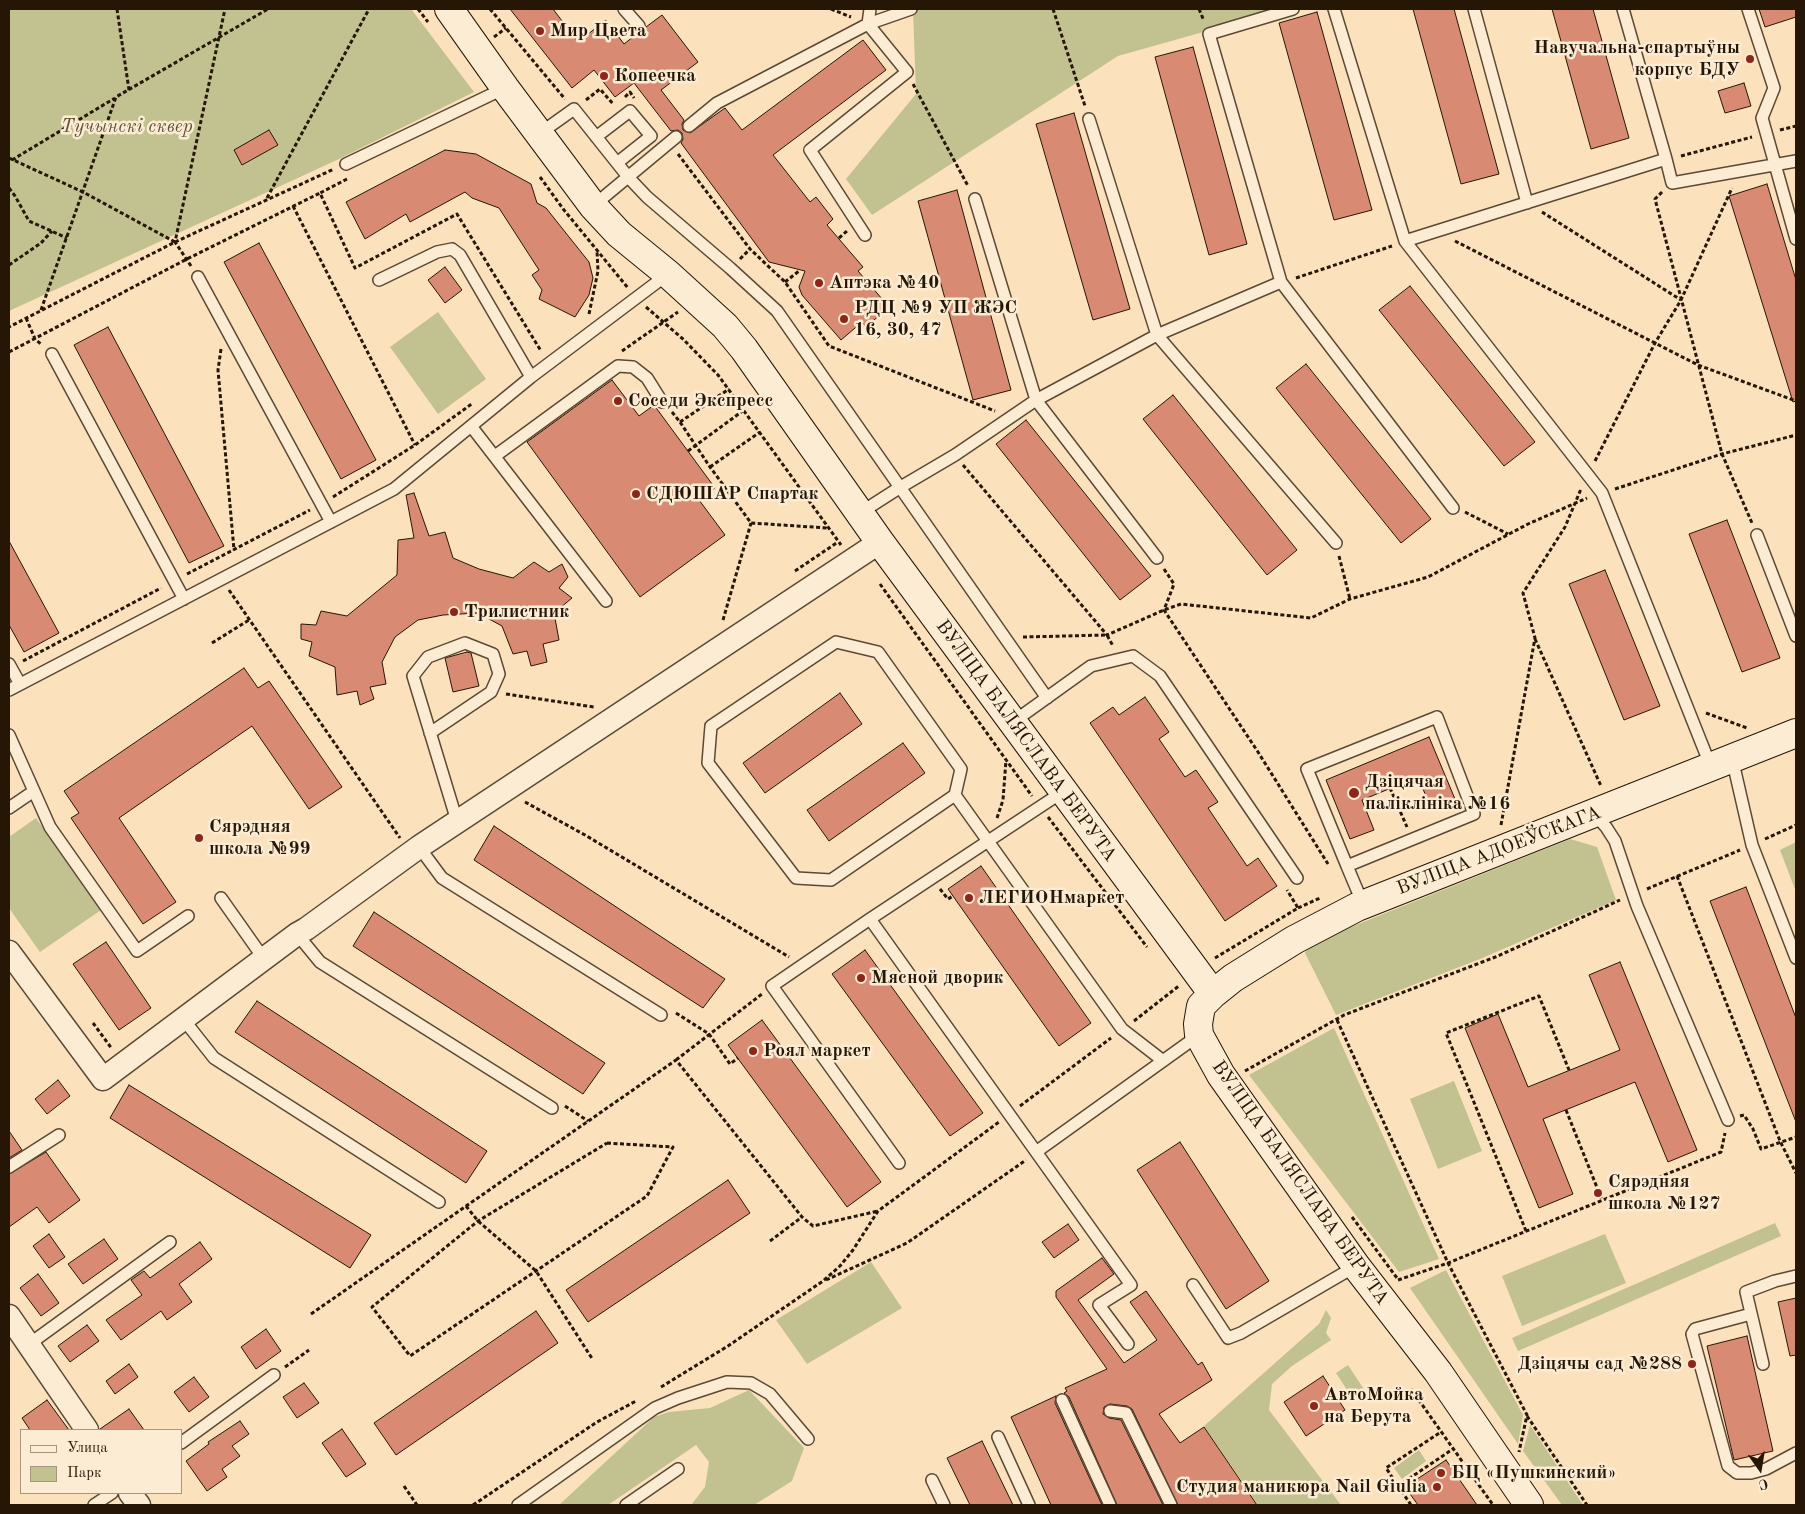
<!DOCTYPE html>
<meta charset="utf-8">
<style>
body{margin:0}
#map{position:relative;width:1805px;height:1514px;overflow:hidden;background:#fbe1bc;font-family:"Old Standard TT",serif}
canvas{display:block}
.frame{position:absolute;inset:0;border:10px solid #261606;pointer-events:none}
.legend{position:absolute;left:20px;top:1429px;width:162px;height:65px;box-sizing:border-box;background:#fcecd3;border:1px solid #a69681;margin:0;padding:6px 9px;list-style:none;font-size:15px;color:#261606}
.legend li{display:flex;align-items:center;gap:10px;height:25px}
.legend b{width:25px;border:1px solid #a69681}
.north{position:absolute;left:1735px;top:1444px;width:50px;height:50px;-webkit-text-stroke:4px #fcecd3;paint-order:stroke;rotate:167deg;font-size:14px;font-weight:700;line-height:20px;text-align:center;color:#261606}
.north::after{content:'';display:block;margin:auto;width:18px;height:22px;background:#261606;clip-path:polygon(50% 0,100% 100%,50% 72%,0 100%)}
</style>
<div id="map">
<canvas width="1805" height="1514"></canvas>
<div class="frame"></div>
<ul class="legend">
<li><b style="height:6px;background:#fcecd3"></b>Улица</li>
<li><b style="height:14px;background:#c1c28f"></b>Парк</li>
</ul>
<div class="north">С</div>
</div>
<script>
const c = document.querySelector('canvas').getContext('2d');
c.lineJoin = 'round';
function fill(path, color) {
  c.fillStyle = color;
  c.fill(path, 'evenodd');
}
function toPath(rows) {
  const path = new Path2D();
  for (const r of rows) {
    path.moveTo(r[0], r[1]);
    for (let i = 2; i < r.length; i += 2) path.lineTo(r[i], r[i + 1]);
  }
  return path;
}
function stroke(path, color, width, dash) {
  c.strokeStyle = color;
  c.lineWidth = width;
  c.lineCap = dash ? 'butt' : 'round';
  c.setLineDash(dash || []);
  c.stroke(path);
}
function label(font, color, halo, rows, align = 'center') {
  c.font = font + ' "Old Standard TT",serif';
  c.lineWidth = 5;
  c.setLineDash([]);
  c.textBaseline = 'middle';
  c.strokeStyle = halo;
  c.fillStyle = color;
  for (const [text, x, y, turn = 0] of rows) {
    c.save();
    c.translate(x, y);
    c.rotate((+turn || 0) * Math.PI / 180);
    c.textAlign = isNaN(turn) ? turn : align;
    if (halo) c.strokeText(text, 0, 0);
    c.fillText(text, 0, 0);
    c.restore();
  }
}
fill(toPath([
 [9,9,411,9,474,92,339,159,9,311],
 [913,9,1285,9,1118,56,872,215,846,179,916,94],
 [438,312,486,379,438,414,390,347],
 [36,818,101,910,40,952,9,908,9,837],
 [1570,839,1597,847,1616,900,1480,959,1336,1015,1305,953,1311,943],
 [1796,842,1796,892,1780,850],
 [1334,1028,1439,1259,1399,1272,1249,1075],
 [1454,1081,1482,1151,1438,1169,1410,1099],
 [1775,1223,1781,1236,1518,1351,1512,1338],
 [1605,1234,1626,1283,1522,1326,1502,1276],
 [871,1262,902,1308,807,1364,776,1320],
 [1446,1270,1523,1415,1518,1444,1410,1288],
 [1326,1310,1331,1318,1326,1333,1331,1340,1292,1366,1272,1384,1269,1410,1341,1505,1258,1505,1204,1426,1319,1324],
 [1348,1365,1365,1391,1353,1399,1336,1373],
 [749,1390,804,1448,792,1481,754,1505,691,1505,705,1487,709,1462,696,1445,608,1505,559,1505,654,1417,669,1412,710,1408],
 [1530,1425,1583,1505,1562,1505,1523,1451],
 [1419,1450,1426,1461,1402,1479,1394,1468]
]), '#c1c28f');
const building = toPath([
 [510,9,553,9,578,42,606,20,624,44,638,33,644,32,646,27,662,15,698,62,661,90,684,120,682,124,683,130,690,133,725,108,742,130,863,40,886,70,773,155,810,202,816,197,833,219,827,225,863,267,858,271,889,307,866,327,862,322,841,340,802,295,799,287,805,271,769,262,681,143,683,139,682,133,678,130,671,131,634,83,615,97,594,70,572,88,510,9],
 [1413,9,1454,9,1499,174,1461,184,1413,9],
 [1552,9,1593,9,1629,138,1591,149,1552,9],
 [1759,9,1796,9,1796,17,1765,27,1759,9],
 [1317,12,1372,210,1334,220,1279,23,1317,12],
 [1193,47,1247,244,1209,255,1155,57,1193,47],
 [1744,83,1751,106,1725,113,1718,91,1744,83],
 [1074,113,1130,309,1093,320,1036,124,1074,113],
 [269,130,278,145,242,165,234,150,269,130],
 [445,150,476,154,531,184,537,203,546,208,589,262,593,278,589,295,575,317,539,299,542,290,532,275,539,270,499,208,472,198,465,192,410,222,406,214,365,239,346,202,445,150],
 [1767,184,1796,280,1796,401,1793,402,1729,196,1767,184],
 [957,190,1011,390,973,400,918,201,957,190],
 [259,243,376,460,341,479,224,262,259,243],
 [445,267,462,290,445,303,428,280,445,267],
 [1410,286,1535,442,1504,466,1379,310,1410,286],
 [108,327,224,546,189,563,74,345,108,327],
 [1306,364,1431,519,1401,543,1276,388,1306,364],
 [612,380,639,416,654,405,715,488,699,500,725,535,640,597,527,442,612,380],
 [1173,395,1297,550,1267,575,1143,419,1173,395],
 [1026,420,1151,576,1120,600,996,444,1026,420],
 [414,493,429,536,445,532,453,558,479,569,513,578,534,562,549,572,562,564,568,577,559,588,572,598,554,613,559,640,543,644,547,662,531,666,527,651,513,654,502,626,478,613,443,615,418,620,395,637,382,662,386,684,370,687,374,699,360,705,357,691,337,695,335,667,309,656,312,642,301,639,301,624,316,625,321,611,347,616,397,575,398,540,414,538,406,495,414,493],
 [1727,520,1780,658,1742,672,1689,534,1727,520],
 [9,541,59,633,24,652,9,625,9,541],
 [1605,570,1660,706,1624,720,1569,584,1605,570],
 [467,652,471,653,479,686,453,692,445,658,467,652],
 [244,668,258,688,269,681,342,787,309,809,252,726,119,818,176,902,143,924,71,818,79,813,64,791,244,668],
 [840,693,862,724,765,793,743,763,840,693],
 [1145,697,1169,732,1159,739,1185,777,1196,770,1218,802,1208,808,1247,866,1258,858,1277,886,1225,921,1090,723,1113,707,1119,715,1145,697],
 [1429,737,1455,799,1431,808,1418,777,1362,800,1374,830,1350,839,1326,780,1429,737],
 [903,743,925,773,829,841,807,810,903,743],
 [494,826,725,979,703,1008,474,860,494,826],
 [981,866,1091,1023,1059,1046,948,889,981,866],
 [1746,887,1796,1018,1796,1122,1710,901,1746,887],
 [374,912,605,1063,583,1094,353,946,374,912],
 [106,942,151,1008,119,1030,73,964,106,942],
 [865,950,983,1113,950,1136,832,974,865,950],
 [1620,962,1697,1150,1668,1162,1635,1082,1543,1119,1573,1194,1539,1208,1465,1028,1498,1014,1528,1087,1620,1050,1589,975,1620,962],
 [257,1001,487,1151,466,1183,235,1032,257,1001],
 [762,1020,881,1182,847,1207,728,1045,762,1020],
 [58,1080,70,1096,47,1114,35,1099,58,1080],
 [129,1085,371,1235,350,1268,110,1118,129,1085],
 [9,1131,22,1150,9,1158,9,1131],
 [1180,1142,1269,1281,1226,1309,1137,1170,1180,1142],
 [46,1152,80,1200,49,1223,37,1207,9,1227,9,1174,46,1152],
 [728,1180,750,1213,588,1322,566,1290,728,1180],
 [1068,1224,1079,1240,1054,1258,1042,1242,1068,1224],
 [49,1234,65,1257,49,1268,33,1246,49,1234],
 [104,1239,118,1259,83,1284,68,1264,104,1239],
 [200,1242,212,1259,179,1284,192,1302,167,1320,161,1311,121,1340,106,1320,142,1295,131,1280,144,1271,150,1278,200,1242],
 [1102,1258,1114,1274,1078,1300,1124,1363,1157,1340,1130,1302,1146,1291,1198,1365,1202,1362,1212,1380,1159,1414,1180,1443,1204,1427,1257,1505,1178,1505,1132,1409,1127,1406,1110,1404,1104,1407,1103,1414,1109,1418,1121,1420,1163,1505,1117,1505,1069,1397,1064,1393,1067,1391,1065,1388,1107,1369,1056,1297,1056,1291,1102,1258],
 [38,1274,59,1303,41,1316,20,1288,38,1274],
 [1796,1298,1796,1355,1790,1356,1778,1302,1796,1298],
 [536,1311,558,1343,396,1455,374,1423,536,1311],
 [87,1325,99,1341,70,1362,58,1346,87,1325],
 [266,1329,281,1351,256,1369,241,1347,266,1329],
 [1747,1336,1773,1451,1734,1460,1707,1346,1747,1336],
 [129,1364,138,1377,115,1394,106,1381,129,1364],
 [1323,1376,1345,1410,1306,1436,1284,1402,1323,1376],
 [194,1377,209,1397,189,1412,174,1392,194,1377],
 [304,1383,319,1403,297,1418,283,1397,304,1383],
 [1056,1396,1055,1403,1102,1505,1051,1505,1011,1417,1056,1396],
 [47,1400,69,1430,30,1430,22,1418,47,1400],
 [129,1409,144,1430,100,1430,100,1429,129,1409],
 [240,1421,249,1434,232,1446,240,1456,222,1469,227,1477,207,1491,186,1461,209,1444,208,1442,240,1421],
 [342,1429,366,1464,346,1477,322,1443,342,1429],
 [982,1441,1013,1505,970,1505,947,1458,982,1441],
 [1446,1460,1477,1505,1418,1505,1405,1487,1446,1460]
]);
fill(building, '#d88a73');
stroke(building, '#261606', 1);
const lane = toPath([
 [624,9,639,26],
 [1293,9,1209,34,1281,282,1453,508],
 [1334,9,1405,241,1602,493,1711,767],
 [1474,9,1527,203],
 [1623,9,1666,159],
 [1748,9,1774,88,1762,118,1796,239],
 [1089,119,1157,335,1336,543],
 [689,126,717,103,868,24,911,9],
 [539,134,574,109,629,178,647,197,730,268,777,311,1047,698],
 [596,137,630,111,651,136,617,163],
 [346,164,505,88],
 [975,199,1036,400,1157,558],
 [593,206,676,137],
 [865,235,810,150,907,72,868,24,870,9],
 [1405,241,1666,159,1672,183,1796,161],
 [198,277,331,522],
 [379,280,437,252,452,249,460,255,531,377],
 [52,354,184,599],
 [471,426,606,601],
 [495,456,618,366,633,367,647,378,662,402],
 [860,513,899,488,955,455,1036,400,1157,335,1281,282],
 [1757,535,1796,636],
 [9,664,20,684],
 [9,690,394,489,531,377,668,274],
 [1437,717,1474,814,1347,866,1307,769,1437,717],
 [1013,722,1091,666,1133,656,1160,676,1297,878],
 [430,733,491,692,499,674,493,654,465,643,428,657,413,676,457,821],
 [9,735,50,827,137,951,188,916],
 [1732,758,1752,845,1796,958],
 [955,795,831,880,796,878,708,763,711,726,836,642,878,652,961,769,955,795,1122,1029,1162,1060],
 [9,808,34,791],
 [1594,814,1606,827,1615,841,1637,906,1728,1120],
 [419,847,442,878,661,1015],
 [1347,866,1363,904],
 [221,898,264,959],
 [870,919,1131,1285,1099,1305,1128,1344],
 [297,934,320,962,552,1108],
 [184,1020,214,1058,439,1202],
 [1036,1152,1199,1035],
 [899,1163,772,986,870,919,1064,791],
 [9,1167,59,1135],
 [1193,1285,1228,1338,1241,1333,1356,1266],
 [1751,1314,1695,1329,1692,1334,1728,1466,1737,1473,1751,1473,1766,1469,1796,1453],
 [28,1345,170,1242],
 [1763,1364,1746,1292,1775,1281,1796,1276],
 [1062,1400,1110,1505],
 [1110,1411,1126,1413,1171,1505],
 [998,1437,1029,1505],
 [181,1443,274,1375],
 [932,1480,944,1505],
 [94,1505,112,1493],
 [518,1505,655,1408,678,1398,727,1382,751,1383,770,1394,808,1439],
 [626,1505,678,1469]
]);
const street = toPath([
 [9,952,103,1079,297,934,306,929,419,847,880,542],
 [9,1316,87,1430],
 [130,1493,139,1505]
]);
const secondary = toPath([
 [449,9,505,88,593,206,619,234,668,274,725,326,744,349,880,542,1213,994,1201,1006,1198,1024,1199,1035,1221,1075,1356,1266,1438,1372,1529,1505],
 [1213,994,1233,978,1294,940,1357,907,1796,733]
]);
stroke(lane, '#5b4934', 14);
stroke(street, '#5b4934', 25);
stroke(secondary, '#261606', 30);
stroke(toPath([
 [117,9,129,90],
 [418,9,428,22],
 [490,9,565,99],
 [831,9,851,17],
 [1053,9,1085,106],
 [1199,9,1204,21],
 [494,37,506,28],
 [913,84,968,186],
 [625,97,630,92,634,98],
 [586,100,600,89,614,105],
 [1780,130,1796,126],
 [678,154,750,249,785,282,829,346,995,411],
 [1681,156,1752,137],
 [9,158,83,192,175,242,9,327],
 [12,160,115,98],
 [540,177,564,210,628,288],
 [347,179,320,193,355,268,457,214,541,351],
 [9,188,15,196,29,221,67,238],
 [1662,192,1655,199,1722,454,1752,523],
 [267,198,369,9],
 [293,206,415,445],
 [1542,212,1681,300],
 [839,238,847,231],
 [1455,241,1698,365,1796,401],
 [175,242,334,169],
 [740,259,750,249],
 [9,265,41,243,52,231],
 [191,266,175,242,225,9],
 [1296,278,1392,246],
 [785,282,799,271],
 [646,307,683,339,718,375,841,545],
 [41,310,116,97,268,9],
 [589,314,598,271,597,251],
 [26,318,35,339,42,345],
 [221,349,218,370,234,550],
 [622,351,678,312],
 [9,352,187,259,320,193],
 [672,412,680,422,710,467,751,523,828,528],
 [680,422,729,389],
 [688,451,744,410],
 [1595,461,1655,343,1681,300,1732,188],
 [963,465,1107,635,1164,610,1181,604,1311,618,1350,599,1428,577,1528,524,1587,498],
 [710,467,760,432],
 [1615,489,1722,454,1796,435],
 [333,497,415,445,473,403],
 [1465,512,1508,534],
 [1339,556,1350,599],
 [1164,569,1174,584,1164,610,1258,752,1328,864],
 [795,571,838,542],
 [187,574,310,510],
 [880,584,1032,796],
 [229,590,400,838],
 [723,620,751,523],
 [1023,637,1107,635,1113,646],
 [1535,639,1601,786],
 [212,643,249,620],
 [23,661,161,588],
 [506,694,594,707],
 [1706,713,1747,728],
 [1390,788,1407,827],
 [525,802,585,835,789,957],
 [1048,817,1147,947],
 [997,818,1003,800,1006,760],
 [1501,825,1535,638,1523,593,1565,527,1581,489],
 [1765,839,1796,825],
 [1677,876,1780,1141,1796,1173],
 [940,889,948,899,953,896],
 [1647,889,1740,850],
 [1298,908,1320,898],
 [1215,958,1298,908,1287,890],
 [676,1013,709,1034,730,1064,738,1058],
 [1337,1020,1448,1263,1527,1415,1519,1452],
 [1134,1021,1180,985],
 [93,1023,112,1049],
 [676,1060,762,994],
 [1245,1071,1344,1015,1498,956,1620,900],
 [565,1106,588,1121],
 [1020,1106,1111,1038],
 [1566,1110,1602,1200],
 [1740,1116,1744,1115,1753,1129,1761,1149,1796,1137],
 [607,1143,673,1147,647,1196,410,1356,372,1307,478,1221,607,1143],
 [466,1206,478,1221,536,1271,593,1360],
 [1352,1217,1397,1278],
 [1526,1231,1446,1033,1539,996,1569,1070],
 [770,1241,802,1217],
 [826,1280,907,1243,1026,1160],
 [1398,1280,1448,1263,1721,1152,1725,1133],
 [311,1314,676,1060,802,1217,813,1226,878,1211],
 [285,1367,309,1350],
 [661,1387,728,1346,823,1281,840,1266,853,1250,878,1211,999,1122],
 [1411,1389,1493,1505],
 [1527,1416,1587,1505],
 [404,1486,417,1505],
 [1398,1486,1453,1449],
 [473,1505,597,1422,636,1401],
 [1411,1505,1386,1468,1441,1432]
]), '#261606', 3, [4, 2.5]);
stroke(lane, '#fcecd3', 11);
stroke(street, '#fcecd3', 22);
stroke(secondary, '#fcecd3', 28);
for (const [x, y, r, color] of [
 [540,31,5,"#8f2418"],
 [1750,59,5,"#8f2418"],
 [604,76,5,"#8f2418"],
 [819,283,5,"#8f2418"],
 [844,319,5,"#8f2418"],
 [618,401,5,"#8f2418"],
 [636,494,5,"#8f2418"],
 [454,612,5,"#8f2418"],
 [1354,793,6,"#8f2418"],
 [199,838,5,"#8f2418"],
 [969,898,5,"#8f2418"],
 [861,978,5,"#8f2418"],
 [753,1051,5,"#8f2418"],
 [1598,1193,5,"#8f2418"],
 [1692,1364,5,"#8f2418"],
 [1314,1406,5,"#8f2418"],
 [1441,1473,5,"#8f2418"],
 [1437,1487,5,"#8f2418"]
]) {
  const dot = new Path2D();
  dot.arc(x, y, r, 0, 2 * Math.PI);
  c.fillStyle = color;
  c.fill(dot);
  stroke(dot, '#fcecd3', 2);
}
label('bold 19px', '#261606', '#fcecd3', [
 ["Мир Цвета",550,31],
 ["Навучальна-спартыўны",1740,48,"right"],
 ["корпус БДУ",1740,70,"right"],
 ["Копеечка",614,76],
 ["Аптэка №40",829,283],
 ["РДЦ №9 УП ЖЭС",854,308],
 ["16, 30, 47",854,330],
 ["Соседи Экспресс",628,401],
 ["СДЮШАР Спартак",646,494],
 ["Трилистник",464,612],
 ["Дзіцячая",1365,782],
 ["паліклініка №16",1365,804],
 ["Сярэдняя",209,827],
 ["школа №99",209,849],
 ["ЛЕГИОНмаркет",979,898],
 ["Мясной дворик",871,978],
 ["Роял маркет",763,1051],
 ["Сярэдняя",1608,1182],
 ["школа №127",1608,1204],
 ["Дзіцячы сад №288",1682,1364,"right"],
 ["АвтоМойка",1324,1395],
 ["на Берута",1324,1417],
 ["БЦ «Пушкинский»",1451,1473],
 ["Студия маникюра Nail Giulia",1427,1487,"right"]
], 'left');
label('italic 19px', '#5c5236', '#fcecd3', [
 ["Тучынскі сквер",127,127]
]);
label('19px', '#261606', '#fcecd3', [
 ["ВУЛІЦА БАЛЯСЛАВА БЕРУТА",1026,741,54],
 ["ВУЛІЦА АДОЕЎСКАГА",1499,851,-21],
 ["ВУЛІЦА БАЛЯСЛАВА БЕРУТА",1300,1183,55]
]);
</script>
